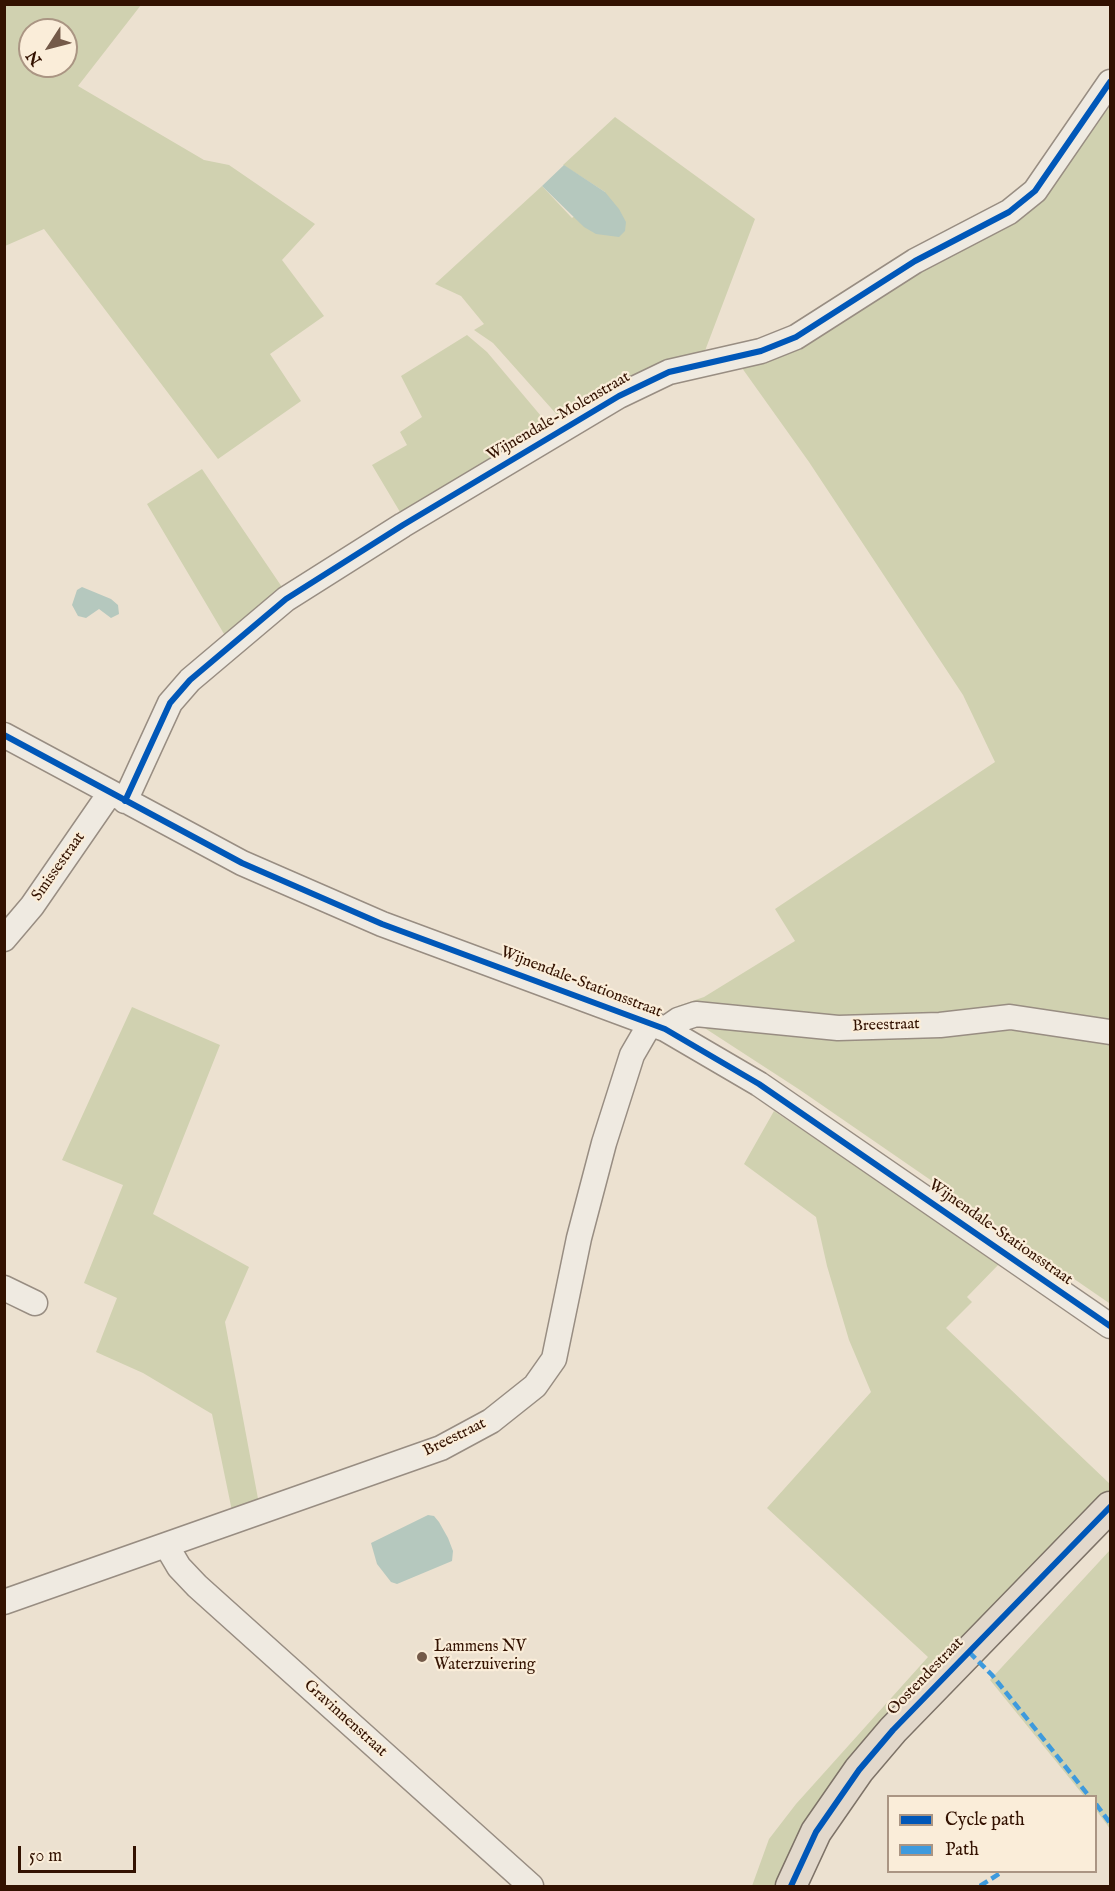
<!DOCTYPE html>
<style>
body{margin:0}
#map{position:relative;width:1115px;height:1891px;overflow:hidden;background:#ece1d0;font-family:"IM FELL English",serif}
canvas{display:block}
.frame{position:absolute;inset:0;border:6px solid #331201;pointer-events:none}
.legend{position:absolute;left:887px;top:1795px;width:210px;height:78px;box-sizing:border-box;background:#faedd9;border:2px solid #aa9583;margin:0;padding:8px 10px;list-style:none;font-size:18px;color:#331201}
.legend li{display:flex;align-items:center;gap:12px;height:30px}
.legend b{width:30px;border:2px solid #aa9583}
.north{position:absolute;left:18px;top:18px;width:60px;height:60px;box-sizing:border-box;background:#faedd9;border:2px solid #aa9583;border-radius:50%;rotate:234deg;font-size:16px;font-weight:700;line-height:24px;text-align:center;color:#331201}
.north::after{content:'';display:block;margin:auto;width:21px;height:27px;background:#745a49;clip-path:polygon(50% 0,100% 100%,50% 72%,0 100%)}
.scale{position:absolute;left:18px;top:1846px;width:118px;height:27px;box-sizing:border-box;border:3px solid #331201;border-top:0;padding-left:8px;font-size:18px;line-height:21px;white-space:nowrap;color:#331201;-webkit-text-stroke:4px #faedd9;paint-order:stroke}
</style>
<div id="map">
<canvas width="1115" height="1891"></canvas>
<div class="frame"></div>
<ul class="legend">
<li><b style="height:8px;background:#0057b8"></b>Cycle path</li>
<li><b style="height:8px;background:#3e9add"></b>Path</li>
</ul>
<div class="north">N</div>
<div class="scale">50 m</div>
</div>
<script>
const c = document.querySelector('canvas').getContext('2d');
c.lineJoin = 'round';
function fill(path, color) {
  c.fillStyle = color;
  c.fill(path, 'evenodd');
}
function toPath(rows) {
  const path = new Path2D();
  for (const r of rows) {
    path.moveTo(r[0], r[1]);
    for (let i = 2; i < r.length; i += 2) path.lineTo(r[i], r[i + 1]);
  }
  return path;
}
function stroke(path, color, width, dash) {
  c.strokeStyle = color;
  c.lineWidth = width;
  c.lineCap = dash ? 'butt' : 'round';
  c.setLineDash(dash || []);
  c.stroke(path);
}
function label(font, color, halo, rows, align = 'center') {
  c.font = font + ' "IM FELL English",serif';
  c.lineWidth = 4.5;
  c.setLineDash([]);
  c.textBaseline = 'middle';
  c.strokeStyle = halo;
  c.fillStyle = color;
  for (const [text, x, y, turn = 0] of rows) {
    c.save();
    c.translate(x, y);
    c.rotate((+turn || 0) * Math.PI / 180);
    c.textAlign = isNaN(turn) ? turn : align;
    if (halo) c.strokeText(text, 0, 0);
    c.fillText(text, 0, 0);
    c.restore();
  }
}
fill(toPath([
 [5,4,141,5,78,86,204,160,229,165,315,224,282,260,324,316,270,354,301,401,218,459,44,229,5,246],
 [30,30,66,30,66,66,30,66],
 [1110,100,1110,1023,966,1011,837,1017,678,1006,704,997,795,941,775,909,995,762,963,695,809,462,737,361,800,348,938,262,1016,220],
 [615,117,755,219,703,356,569,419,559,417,493,343,474,330,484,324,461,296,435,284,542,186,572,218,605,192,563,165],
 [467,335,487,352,541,416,544,424,539,431,403,517,372,465,407,445,400,432,422,417,401,376],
 [202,469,286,593,227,639,147,504],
 [132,1007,220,1045,153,1214,249,1267,225,1322,259,1504,232,1511,212,1414,143,1373,96,1352,117,1298,84,1283,123,1185,62,1160],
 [700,1025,793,1037,836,1038,924,1037,1017,1030,1046,1032,1110,1043,1110,1302,1109,1303,800,1090],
 [774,1111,1001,1262,967,1297,972,1302,946,1328,1110,1484,1110,1495,779,1886,752,1886,769,1839,796,1804,928,1657,767,1508,871,1392,849,1340,827,1266,816,1217,744,1164],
 [1110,1550,1110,1829,1096,1810,1096,1796,1084,1796,990,1680]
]), '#d0d1b0');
fill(toPath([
 [564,165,605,192,619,209,626,222,625,231,619,237,596,234,584,227,542,186],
 [82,587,111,599,118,605,119,614,111,618,99,609,86,618,78,616,72,605,77,590],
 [428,1515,434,1516,439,1522,448,1538,453,1551,452,1561,397,1584,391,1582,377,1564,371,1543]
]), '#b5c8be');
const minor = toPath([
 [4,735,242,863,382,924,665,1029,759,1084,1110,1326],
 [125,801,170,703,190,680,286,599,403,525,619,396,669,372,761,351,796,337,915,261,1009,212,1035,191,1110,82],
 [4,939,32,906,110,793],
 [665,1029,678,1020,696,1014,838,1028,940,1025,1010,1017,1110,1032],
 [4,1288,35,1303],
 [166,1545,179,1567,197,1586,531,1886],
 [4,1602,441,1448,491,1421,535,1386,554,1359,579,1238,604,1143,632,1055,650,1024]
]);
const major = toPath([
 [791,1886,816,1832,859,1770,893,1730,1110,1507]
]);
stroke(minor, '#988d82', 27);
stroke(major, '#7d7267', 33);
stroke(minor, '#efeae1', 24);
stroke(major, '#e2d8cb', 30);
stroke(toPath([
 [969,1652,992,1675,1089,1796],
 [1096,1804,1110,1823],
 [980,1886,1002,1872]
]), '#3e9add', 4.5, [9, 4.5]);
stroke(toPath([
 [4,735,242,863,382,924,665,1029,759,1084,1110,1326],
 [125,801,170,703,190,680,286,599,403,525,619,396,669,372,761,351,796,337,915,261,1009,212,1035,191,1110,82],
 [791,1886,816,1832,859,1770,893,1730,1110,1507]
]), '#0057b8', 6);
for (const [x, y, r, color] of [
 [422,1657,6,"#745a49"]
]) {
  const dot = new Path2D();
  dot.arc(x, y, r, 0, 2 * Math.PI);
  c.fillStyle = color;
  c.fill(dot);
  stroke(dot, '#faedd9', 2);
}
label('16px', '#331201', '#faedd9', [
 ["Wijnendale-Molenstraat",559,417,-30],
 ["Smissestraat",59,867,-55],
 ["Wijnendale-Stationsstraat",581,983,21],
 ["Breestraat",886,1026,-2],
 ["Wijnendale-Stationsstraat",1000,1233,35],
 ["Breestraat",455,1438,-26],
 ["Oostendestraat",926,1677,-46],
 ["Gravinnenstraat",345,1719,42]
]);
label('16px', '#331201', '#faedd9', [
 ["Lammens NV",434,1648],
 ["Waterzuivering",434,1666]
], 'left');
</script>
